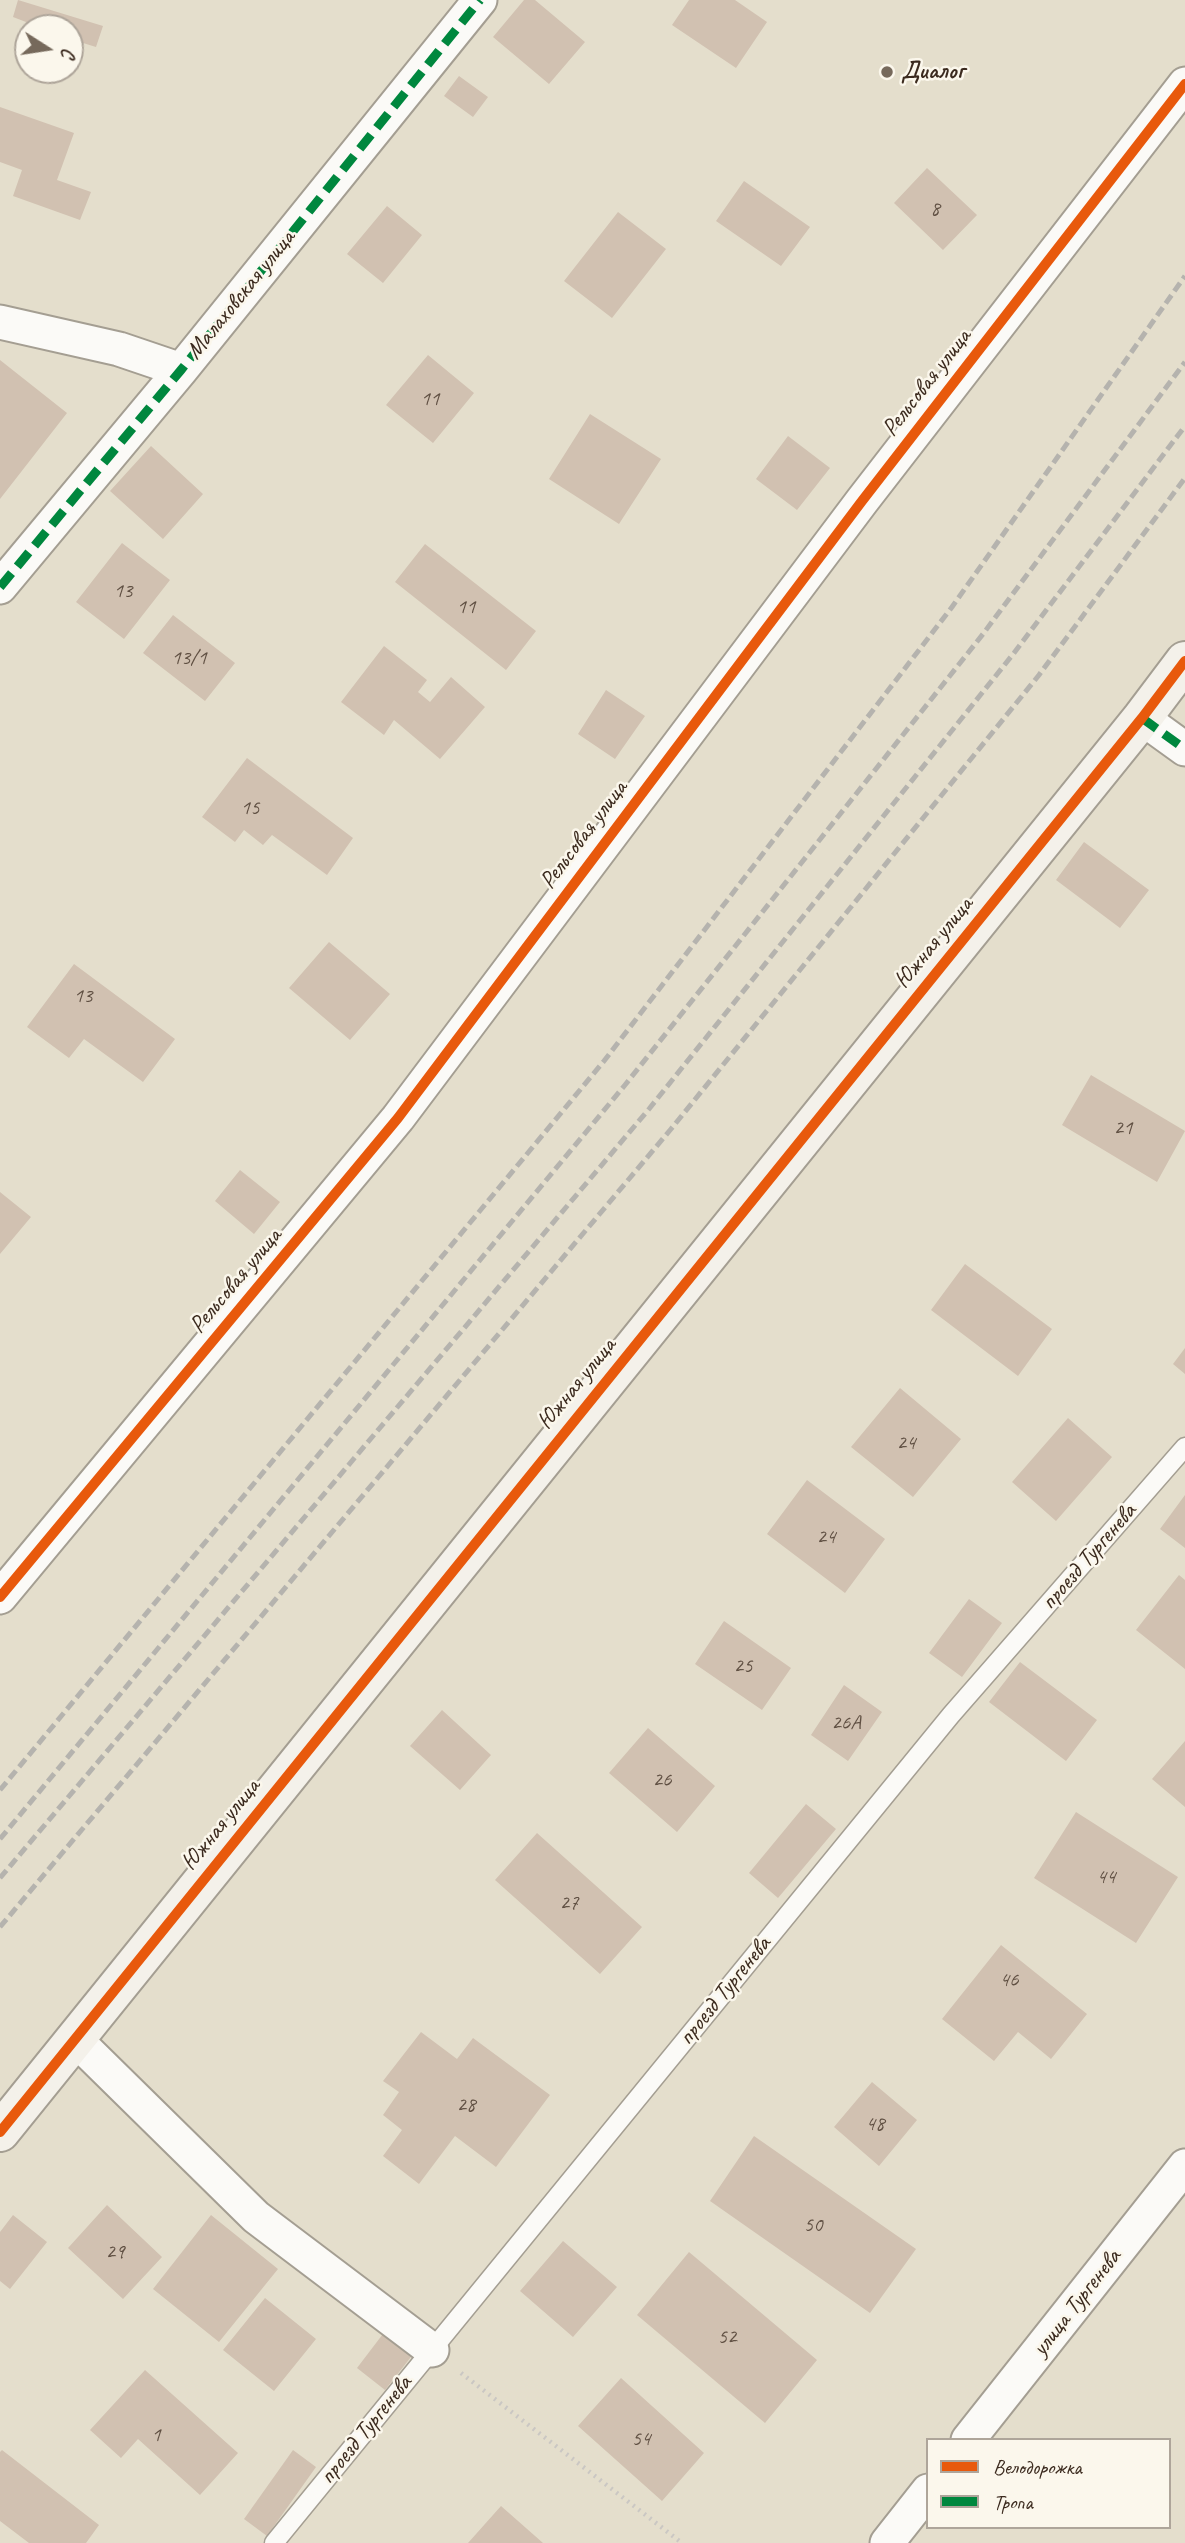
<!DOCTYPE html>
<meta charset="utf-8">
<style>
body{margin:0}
#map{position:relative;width:1185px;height:2543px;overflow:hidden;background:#e4decc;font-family:Caveat,sans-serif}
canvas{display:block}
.legend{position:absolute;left:926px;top:2438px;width:245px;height:91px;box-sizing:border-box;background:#fbf7ec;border:2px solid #aea59a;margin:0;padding:9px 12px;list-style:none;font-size:21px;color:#3b2a1e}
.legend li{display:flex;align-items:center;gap:14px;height:35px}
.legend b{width:35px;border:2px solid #aea59a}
.north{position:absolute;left:14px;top:14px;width:70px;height:70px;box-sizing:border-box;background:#fbf7ec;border:2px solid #aea59a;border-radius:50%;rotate:102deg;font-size:19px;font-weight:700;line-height:28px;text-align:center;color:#3b2a1e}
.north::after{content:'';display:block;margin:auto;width:24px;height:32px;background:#76695b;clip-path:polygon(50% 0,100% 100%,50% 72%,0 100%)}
</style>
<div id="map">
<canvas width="1185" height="2543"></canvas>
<ul class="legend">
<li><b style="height:9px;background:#e8590c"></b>Велодорожка</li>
<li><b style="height:9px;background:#00873e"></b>Тропа</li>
</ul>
<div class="north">С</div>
</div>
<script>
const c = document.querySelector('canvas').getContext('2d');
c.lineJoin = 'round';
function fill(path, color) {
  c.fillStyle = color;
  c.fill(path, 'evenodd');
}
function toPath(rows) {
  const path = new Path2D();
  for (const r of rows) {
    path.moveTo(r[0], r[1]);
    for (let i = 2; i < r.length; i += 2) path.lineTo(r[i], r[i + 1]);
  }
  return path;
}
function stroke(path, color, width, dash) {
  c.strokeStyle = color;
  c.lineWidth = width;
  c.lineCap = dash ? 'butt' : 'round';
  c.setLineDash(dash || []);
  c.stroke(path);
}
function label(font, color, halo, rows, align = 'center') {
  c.font = font + ' Caveat,sans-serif';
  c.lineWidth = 5;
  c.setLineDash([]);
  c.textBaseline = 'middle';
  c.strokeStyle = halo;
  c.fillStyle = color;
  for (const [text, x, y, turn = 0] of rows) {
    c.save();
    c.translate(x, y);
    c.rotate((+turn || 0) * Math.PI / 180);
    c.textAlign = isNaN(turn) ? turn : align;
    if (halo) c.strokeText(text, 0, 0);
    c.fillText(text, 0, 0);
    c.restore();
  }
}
fill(toPath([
 [18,0,103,26,96,47,70,39,70,28,28,28,28,59,16,55,26,22,13,17],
 [524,0,535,0,585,42,549,84,493,37],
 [689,0,735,0,767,22,736,68,672,25],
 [459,76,488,97,473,117,444,96],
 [0,107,74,133,57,180,91,192,80,220,13,196,22,170,0,162],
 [927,168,977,215,943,250,894,203],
 [744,181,810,227,781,266,716,221],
 [387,206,422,235,383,283,347,254],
 [618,212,666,249,612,318,564,281],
 [428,355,474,393,433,443,386,405],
 [0,360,67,413,0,499],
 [590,414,661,459,619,524,549,479],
 [788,436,830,468,797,510,756,479],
 [151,446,203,494,163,539,110,491],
 [122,543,170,580,124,639,76,602],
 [425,544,536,631,506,670,395,582],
 [173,615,235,663,205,701,143,653],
 [384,646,427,680,418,692,430,702,451,677,485,707,440,759,394,720,384,735,341,702],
 [606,690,645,716,615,759,578,734],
 [247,758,353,838,327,875,272,835,263,845,244,830,235,842,202,817],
 [1084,842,1149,890,1120,928,1056,880],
 [329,942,390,994,350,1040,289,988],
 [74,964,175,1039,143,1082,84,1039,69,1058,27,1027],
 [1091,1075,1185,1131,1157,1182,1062,1125],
 [240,1170,280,1202,254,1234,215,1201],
 [0,1192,31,1217,0,1254],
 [965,1264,1052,1329,1018,1376,931,1310],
 [1185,1348,1185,1374,1173,1364],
 [900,1388,961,1439,913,1497,851,1447],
 [1068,1418,1112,1457,1056,1521,1012,1482],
 [807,1480,885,1539,845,1593,767,1534],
 [1185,1495,1185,1548,1160,1529],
 [1179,1575,1185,1580,1185,1669,1136,1630],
 [969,1599,1002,1623,962,1677,929,1653],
 [724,1621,791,1668,762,1710,695,1664],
 [1020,1662,1097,1720,1066,1761,989,1702],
 [844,1685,882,1712,848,1761,811,1735],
 [442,1710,491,1755,460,1790,410,1746],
 [648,1728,715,1786,677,1832,609,1773],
 [1185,1741,1185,1807,1152,1779],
 [806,1804,836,1829,778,1898,749,1873],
 [1076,1812,1178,1877,1136,1943,1034,1878],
 [537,1833,642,1927,600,1974,495,1880],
 [1001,1945,1087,2014,1051,2059,1018,2032,994,2061,942,2019],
 [421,2032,457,2059,473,2038,550,2095,496,2167,455,2136,419,2184,383,2156,402,2130,383,2115,399,2092,383,2081],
 [872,2082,917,2120,879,2166,834,2127],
 [754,2136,916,2249,870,2313,710,2201],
 [107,2205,162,2257,123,2299,68,2248],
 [13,2215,47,2242,10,2289,0,2281,0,2232],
 [211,2215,278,2269,219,2342,153,2289],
 [563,2241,617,2287,573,2337,520,2291],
 [689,2252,817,2360,765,2423,637,2315],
 [265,2298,316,2339,274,2391,223,2350],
 [389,2326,418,2348,385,2390,357,2368],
 [145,2370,238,2453,200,2495,138,2439,121,2458,90,2430],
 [621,2378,704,2453,662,2501,578,2426],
 [2,2450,99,2525,86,2543,29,2543,0,2521,0,2452],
 [293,2450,316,2467,267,2536,244,2519],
 [501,2506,543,2543,468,2543]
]), '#d1c1b1');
const lane = toPath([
 [274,2543,951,1715,1185,1447]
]);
const street = toPath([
 [0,322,119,349,181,370],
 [0,587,181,370,480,0],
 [1142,718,1185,749],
 [0,1597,398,1118,862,501,1185,84],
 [75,2039,256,2217,432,2350],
 [968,2440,1185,2166],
 [887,2543,928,2491]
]);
const secondary = toPath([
 [0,2132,1142,718,1185,661]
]);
stroke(lane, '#a49e92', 21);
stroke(street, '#a49e92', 37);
stroke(secondary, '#a49e92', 42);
stroke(toPath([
 [461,2373,682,2543]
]), '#cac7c3', 4.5, [2, 5]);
stroke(lane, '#fbfaf7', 18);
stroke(street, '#fbfaf7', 33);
stroke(secondary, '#f4f1ea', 38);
stroke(toPath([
 [0,1790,604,1061,952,607,1185,276],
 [0,1839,625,1085,983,634,1185,362],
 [0,1878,649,1109,1014,653,1185,426],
 [0,1927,671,1129,1039,675,1185,478]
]), '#b5b3ae', 5, [10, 5]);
stroke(toPath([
 [0,587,181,370,480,0],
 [1142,718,1185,749]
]), '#00873e', 9, [18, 9]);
stroke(toPath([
 [0,1597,398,1118,862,501,1185,84],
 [0,2132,1142,718,1185,661]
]), '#e8590c', 10);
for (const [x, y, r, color] of [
 [887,72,7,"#76695b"]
]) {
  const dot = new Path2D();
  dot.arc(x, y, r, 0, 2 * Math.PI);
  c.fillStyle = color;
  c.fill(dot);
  stroke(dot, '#fbf7ec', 2.5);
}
label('21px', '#605043', null, [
 ["8",935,209],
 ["11",430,399],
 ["13",123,591],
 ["11",466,607],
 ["13/1",189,658],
 ["15",250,808],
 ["13",83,996],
 ["21",1123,1128],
 ["24",906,1443],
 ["24",826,1537],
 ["25",743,1666],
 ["26А",846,1723],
 ["26",662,1780],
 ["44",1106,1877],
 ["27",569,1903],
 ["46",1009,1980],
 ["28",466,2105],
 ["48",875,2124],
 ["50",813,2225],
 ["29",115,2252],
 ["52",727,2337],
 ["1",156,2435],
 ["54",641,2439]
]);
label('bold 24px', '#3b2a1e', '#fbf7ec', [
 ["Диалог",901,72]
], 'left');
label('24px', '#3b2a1e', '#fbf7ec', [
 ["Малаховская улица",241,295,-51],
 ["Рельсовая улица",927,383,-52],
 ["Рельсовая улица",584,835,-53],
 ["Южная улица",934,943,-51],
 ["Рельсовая улица",236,1281,-50],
 ["Южная улица",577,1384,-51],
 ["проезд Тургенева",1089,1557,-49],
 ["Южная улица",221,1825,-51],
 ["проезд Тургенева",725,1991,-51],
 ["улица Тургенева",1077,2303,-52],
 ["проезд Тургенева",366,2430,-51]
]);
</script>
